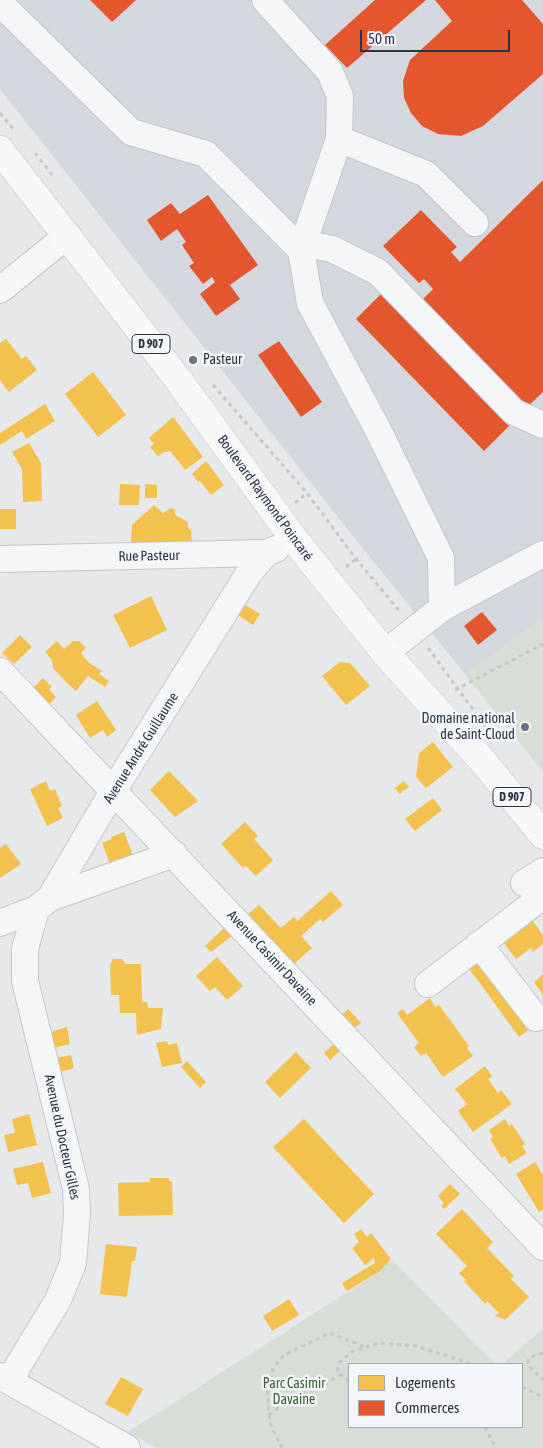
<!DOCTYPE html>
<meta charset="utf-8">
<style>
body{margin:0}
#map{position:relative;width:543px;height:1448px;overflow:hidden;background:#e6e8ea;font-family:"Asap Condensed",sans-serif}
canvas{display:block}
.legend{position:absolute;left:348px;top:1363px;width:175px;height:65px;box-sizing:border-box;background:#f4f6f9;border:1px solid #a4a8b1;margin:0;padding:6px 9px;list-style:none;font-size:15px;color:#2b3445}
.legend li{display:flex;align-items:center;gap:10px;height:25px}
.legend b{width:25px;border:1px solid #a4a8b1}
.scale{position:absolute;left:360px;top:30px;width:150px;height:22px;box-sizing:border-box;border:2px solid #2b3445;border-top:0;padding-left:6px;font-size:15px;line-height:18px;white-space:nowrap;color:#2b3445;-webkit-text-stroke:4px #f4f6f9;paint-order:stroke}
</style>
<div id="map">
<canvas width="543" height="1448"></canvas>
<ul class="legend">
<li><b style="height:14px;background:#f2c14e"></b>Logements</li>
<li><b style="height:14px;background:#e4572e"></b>Commerces</li>
</ul>
<div class="scale">50 m</div>
</div>
<script>
const c = document.querySelector('canvas').getContext('2d');
c.lineJoin = 'round';
function fill(path, color) {
  c.fillStyle = color;
  c.fill(path, 'evenodd');
}
function toPath(rows) {
  const path = new Path2D();
  for (const r of rows) {
    path.moveTo(r[0], r[1]);
    for (let i = 2; i < r.length; i += 2) path.lineTo(r[i], r[i + 1]);
  }
  return path;
}
function stroke(path, color, width, dash) {
  c.strokeStyle = color;
  c.lineWidth = width;
  c.lineCap = dash ? 'butt' : 'round';
  c.setLineDash(dash || []);
  c.stroke(path);
}
function label(font, color, halo, rows, align = 'center') {
  c.font = font + ' "Asap Condensed",sans-serif';
  c.lineWidth = 5;
  c.setLineDash([]);
  c.textBaseline = 'middle';
  c.strokeStyle = halo;
  c.fillStyle = color;
  for (const [text, x, y, turn = 0] of rows) {
    c.save();
    c.translate(x, y);
    c.rotate((+turn || 0) * Math.PI / 180);
    c.textAlign = isNaN(turn) ? turn : align;
    if (halo) c.strokeText(text, 0, 0);
    c.fillText(text, 0, 0);
    c.restore();
  }
}
fill(toPath([
 [0,0,543,0,543,618,465,674,352,535,0,89]
]), '#d4d7dd');
fill(toPath([
 [543,618,543,772,465,674],
 [392,1260,495,1364,349,1364,349,1427,522,1427,522,1364,502,1364,543,1329,543,1448,157,1448,128,1432,373,1276]
]), '#d6ded6');
fill(toPath([
 [6,339,22,359,26,356,37,370,9,392,0,380,0,343],
 [93,372,126,415,98,437,65,394],
 [45,404,55,421,26,439,22,431,0,445,0,433],
 [173,417,203,457,185,470,170,451,164,452,158,456,150,447,154,444,149,438],
 [29,443,41,463,42,501,23,502,22,469,12,452],
 [206,461,224,485,211,495,200,481,198,482,192,474],
 [120,484,140,485,139,505,119,505],
 [145,484,157,485,157,498,145,498],
 [154,505,163,513,171,508,175,510,175,515,188,522,188,528,191,530,192,543,131,544,132,525],
 [0,509,16,509,16,529,0,529],
 [151,596,167,630,130,648,113,615],
 [244,604,260,614,253,625,238,615],
 [20,635,32,647,14,664,2,653],
 [57,641,64,649,73,641,79,641,86,648,81,653,88,662,102,671,99,674,109,681,105,687,88,676,76,691,68,684,53,668,52,660,45,652],
 [340,662,350,663,370,686,346,705,322,676],
 [43,678,52,687,49,689,56,697,48,706,32,689],
 [97,701,116,730,107,737,103,730,90,738,76,715],
 [433,742,453,767,426,788,416,777,419,753],
 [169,771,198,801,175,817,150,790],
 [46,781,50,791,55,789,62,806,58,808,63,818,47,826,30,789],
 [404,781,409,787,399,794,395,788],
 [433,798,442,810,415,831,405,819],
 [245,822,258,836,254,839,273,860,256,876,246,866,243,868,221,844],
 [124,832,133,855,110,864,102,843,112,839,111,837],
 [6,844,21,864,0,878,0,848],
 [331,891,343,905,323,922,320,919,301,936,312,948,294,964,248,914,259,905,281,928,294,917,297,921],
 [529,916,543,935,543,944,533,952,531,948,516,959,500,938],
 [225,927,233,935,211,952,205,946],
 [217,957,243,986,227,1000,215,987,210,991,196,976],
 [113,959,122,959,126,964,141,964,142,1002,147,1002,148,1008,163,1008,161,1029,137,1035,136,1013,120,1013,119,995,111,995,110,965],
 [479,959,531,1028,519,1037,468,967],
 [543,974,543,995,534,982],
 [430,998,435,1007,439,1005,469,1046,467,1048,473,1056,443,1077,426,1053,421,1056,414,1047,419,1043,397,1013,403,1009,407,1015],
 [348,1009,361,1023,354,1028,342,1015],
 [67,1027,70,1044,54,1048,50,1032],
 [167,1041,168,1045,177,1043,182,1063,162,1067,156,1043],
 [334,1044,341,1050,330,1060,324,1053],
 [296,1052,311,1068,280,1098,265,1082],
 [71,1055,74,1068,60,1072,56,1058],
 [187,1061,206,1082,200,1088,181,1067],
 [485,1066,492,1076,488,1079,498,1093,501,1090,512,1104,473,1132,458,1111,467,1104,455,1089],
 [29,1114,37,1145,8,1152,4,1135,15,1133,12,1119],
 [304,1119,374,1194,344,1223,273,1147],
 [505,1119,509,1126,512,1124,525,1144,522,1146,527,1153,509,1164,505,1156,502,1158,490,1139,493,1137,489,1130],
 [43,1162,51,1193,32,1198,28,1183,17,1185,13,1169],
 [535,1162,543,1175,543,1210,539,1212,516,1174],
 [150,1178,169,1178,169,1181,172,1181,173,1215,119,1216,118,1183,150,1182],
 [450,1184,460,1194,444,1209,441,1206,444,1203,438,1196],
 [462,1209,493,1242,487,1248,514,1276,511,1279,529,1297,505,1320,495,1316,499,1313,487,1301,485,1304,464,1281,466,1280,459,1273,467,1266,436,1234],
 [361,1229,367,1237,371,1233,391,1259,380,1271,347,1291,342,1283,375,1263,374,1258,365,1265,352,1248,359,1242,354,1234],
 [106,1244,137,1247,135,1261,132,1261,127,1297,100,1294],
 [289,1299,299,1315,272,1331,263,1316],
 [121,1377,143,1389,128,1416,105,1404]
]), '#f2c14e');
fill(toPath([
 [90,0,136,0,112,22],
 [375,0,426,0,347,68,325,45],
 [435,0,522,0,543,24,543,74,483,126,461,136,438,134,422,126,411,113,404,98,403,81,410,60,452,21],
 [543,180,543,392,526,408,438,316,419,333,509,426,484,451,356,319,381,294,414,328,433,311,422,300,433,289,424,279,419,283,383,246,421,210,457,247,451,252,460,262],
 [208,195,258,265,230,285,240,299,216,316,200,294,215,282,212,277,203,284,189,266,194,263,182,245,186,242,177,229,161,241,147,220,171,203,180,214],
 [279,341,322,402,301,417,258,355],
 [482,612,497,630,478,645,464,626]
]), '#e4572e');
const minor = toPath([
 [265,0,330,72,340,96,339,139,301,250,310,303,377,428,441,558,442,608],
 [0,3,131,132,206,154,301,250],
 [339,139,426,174,475,223],
 [303,243,332,249,378,272,514,412,543,425],
 [0,290,68,235],
 [0,559,266,553,276,549],
 [385,653,442,608,543,554],
 [0,671,543,1247],
 [524,883,543,871],
 [50,898,174,854],
 [0,923,36,909,50,898,113,791,249,573,266,553],
 [479,944,536,1018],
 [428,984,543,896],
 [0,1376,127,1448],
 [9,1381,58,1300,73,1263,77,1214,76,1189,25,981,25,949,36,909]
]);
const major = toPath([
 [0,150,177,378,297,543,385,653,481,759,543,835]
]);
stroke(minor, '#c4c6c8', 28);
stroke(major, '#c2c5c8', 29);
stroke(toPath([
 [0,113,14,130],
 [35,153,53,176],
 [213,385,307,493,356,559,401,613],
 [295,503,307,493],
 [346,567,356,559],
 [428,648,485,726],
 [455,690,543,644],
 [543,1353,530,1357,528,1361,530,1367,543,1380],
 [349,1381,337,1372,339,1363,353,1351,379,1343,416,1346,472,1364],
 [522,1387,543,1397],
 [269,1415,293,1397,321,1387,339,1375],
 [485,1427,496,1448],
 [282,1448,272,1428,269,1415,267,1383,274,1367,284,1355,330,1333,365,1347]
]), '#c5c6ca', 3, [4, 4]);
stroke(minor, '#f5f6f7', 26);
stroke(major, '#f8f8f8', 28);
for (const [x, y, r, color] of [
 [193,360,5,"#6c737f"],
 [525,727,5,"#6c737f"]
]) {
  const dot = new Path2D();
  dot.arc(x, y, r, 0, 2 * Math.PI);
  c.fillStyle = color;
  c.fill(dot);
  stroke(dot, '#f4f6f9', 2);
}
for (const [x, y, w] of [
 [151,344,38],
 [512,797,38]
]) {
  const box = new Path2D();
  box.roundRect(x - w / 2, y - 9.5, w, 19, 4);
  c.fillStyle = '#f4f6f9';
  c.fill(box);
  stroke(box, '#2b3445', 1);
}
label('bold 12px', '#2b3445', null, [
 ["D 907",151,344],
 ["D 907",512,797]
]);
label('14px', '#2b3445', '#f4f6f9', [
 ["Pasteur",203,360],
 ["Domaine national",515,719,"right"],
 ["de Saint-Cloud",515,735,"right"]
], 'left');
label('14px', '#2b3445', '#f4f6f9', [
 ["Boulevard Raymond Poincaré",265,498,54],
 ["Rue Pasteur",149,556,-1],
 ["Avenue André Guillaume",141,748,-58],
 ["Avenue Casimir Davaine",272,958,47],
 ["Avenue du Docteur Gilles",62,1137,78]
]);
label('14px', '#3f6138', '#f4f6f9', [
 ["Parc Casimir",294,1384],
 ["Davaine",294,1400]
]);
</script>
